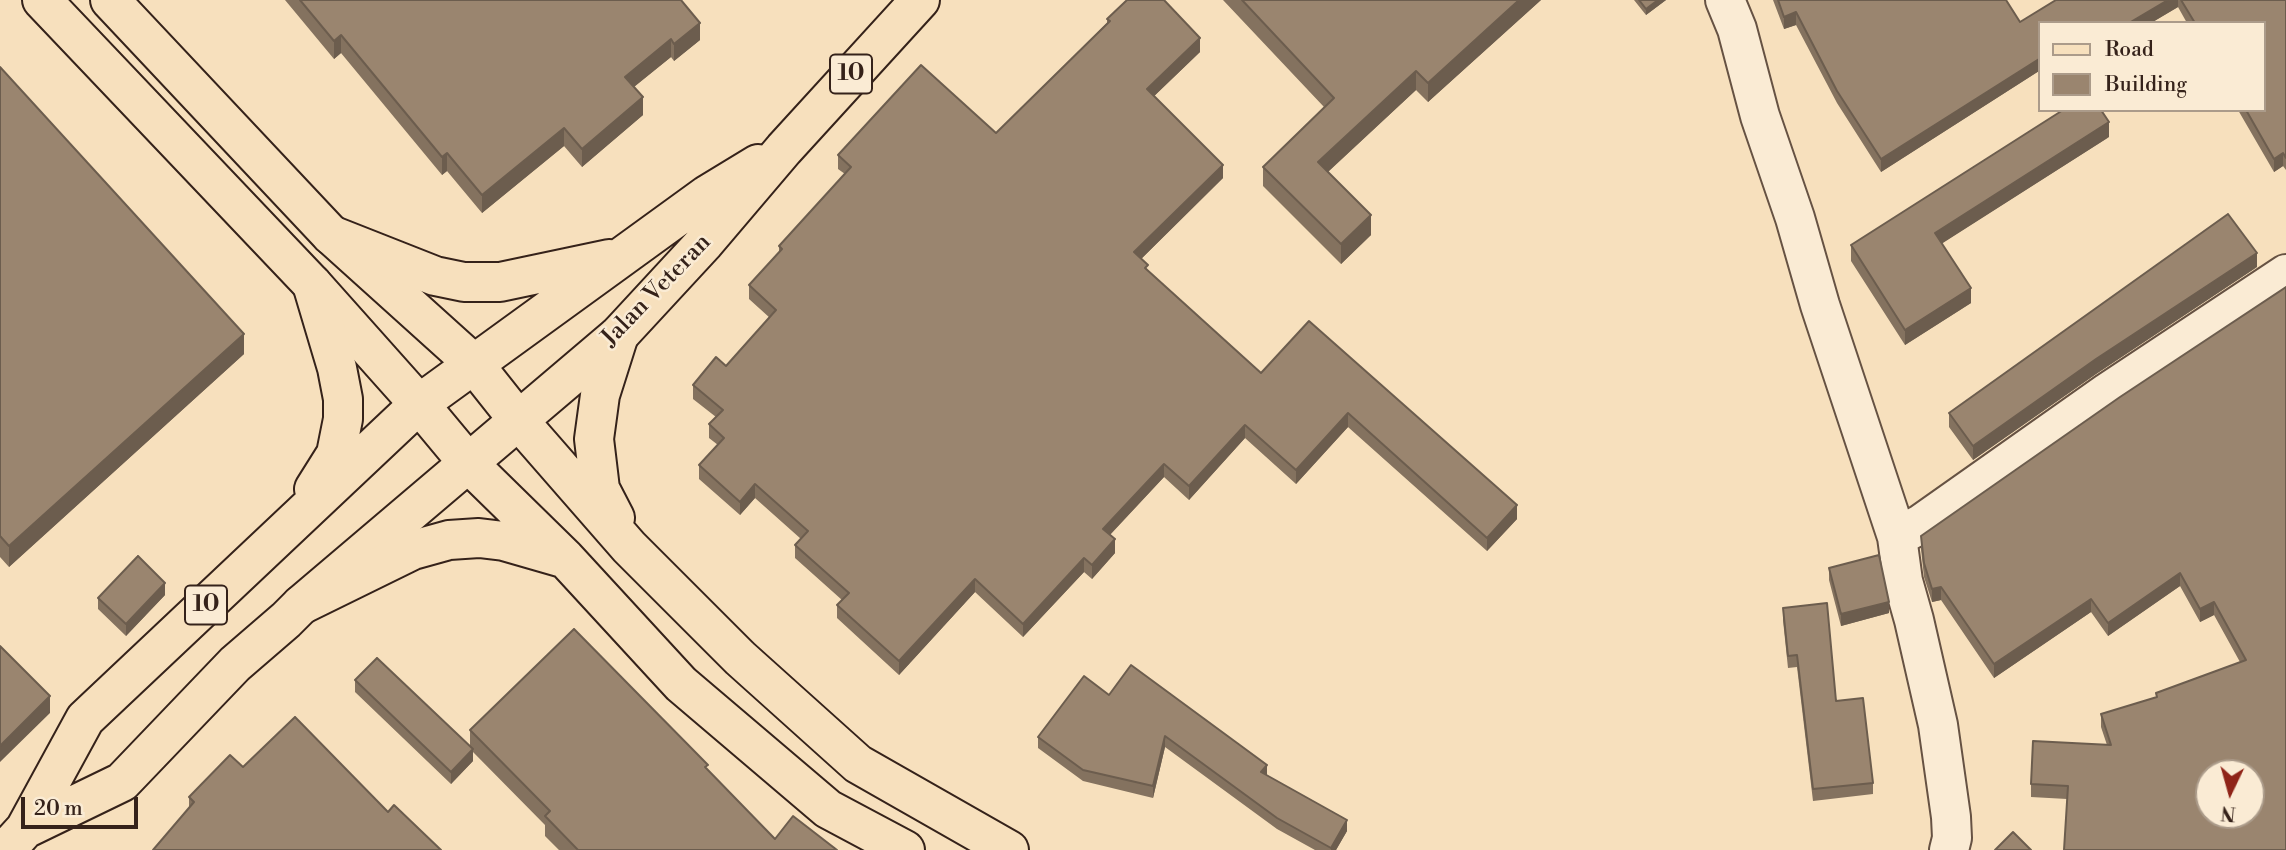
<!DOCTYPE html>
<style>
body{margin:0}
#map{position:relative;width:2286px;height:850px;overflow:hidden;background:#f7e0bd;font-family:"Libre Bodoni",serif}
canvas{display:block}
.legend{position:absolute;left:2038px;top:21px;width:228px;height:91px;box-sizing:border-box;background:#faebd4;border:2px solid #ab9b8a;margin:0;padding:9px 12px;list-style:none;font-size:21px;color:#35221a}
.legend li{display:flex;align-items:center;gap:14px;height:35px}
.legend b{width:35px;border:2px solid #ab9b8a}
.north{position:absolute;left:2195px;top:759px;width:70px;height:70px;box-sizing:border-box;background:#faebd4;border:2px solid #ab9b8a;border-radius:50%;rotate:185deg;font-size:19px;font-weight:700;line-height:28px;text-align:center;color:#35221a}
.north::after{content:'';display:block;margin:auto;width:24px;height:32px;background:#8f2418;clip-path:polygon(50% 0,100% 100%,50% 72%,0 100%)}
.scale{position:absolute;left:21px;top:797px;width:117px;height:32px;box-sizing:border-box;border:4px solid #35221a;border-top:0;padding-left:9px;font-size:21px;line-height:24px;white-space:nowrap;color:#35221a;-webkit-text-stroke:5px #faebd4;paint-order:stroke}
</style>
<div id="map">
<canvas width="2286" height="850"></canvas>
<ul class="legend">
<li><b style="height:9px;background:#f7e0bd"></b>Road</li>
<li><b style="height:19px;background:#9a856f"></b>Building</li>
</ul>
<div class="north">N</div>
<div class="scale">20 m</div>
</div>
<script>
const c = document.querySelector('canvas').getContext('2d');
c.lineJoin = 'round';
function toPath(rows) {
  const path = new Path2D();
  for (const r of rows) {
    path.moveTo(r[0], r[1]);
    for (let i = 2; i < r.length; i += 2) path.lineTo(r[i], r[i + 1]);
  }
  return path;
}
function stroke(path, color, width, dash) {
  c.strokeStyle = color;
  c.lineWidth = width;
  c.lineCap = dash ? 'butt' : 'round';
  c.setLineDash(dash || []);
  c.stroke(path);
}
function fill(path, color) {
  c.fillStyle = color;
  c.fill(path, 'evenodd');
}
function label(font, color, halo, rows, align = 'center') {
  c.font = font + ' "Libre Bodoni",serif';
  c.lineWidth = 5;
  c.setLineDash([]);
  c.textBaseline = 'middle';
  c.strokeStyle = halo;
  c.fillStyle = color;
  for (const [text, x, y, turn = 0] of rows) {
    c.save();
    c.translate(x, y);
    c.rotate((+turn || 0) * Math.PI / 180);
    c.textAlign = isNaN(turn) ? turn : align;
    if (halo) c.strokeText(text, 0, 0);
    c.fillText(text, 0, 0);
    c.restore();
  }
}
const minor = toPath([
 [1725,0,1737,29,1760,116,1795,218,1820,305,1897,537],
 [1949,850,1952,838,1951,817,1938,725,1914,620,1903,581,1897,537,1921,524,2108,392,2286,274]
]);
const primary = toPath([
 [42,0,312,284,419,404,469,464],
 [110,0,331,235,473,363,519,421]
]);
const trunk = toPath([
 [331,235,435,276,464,282,500,282,609,259],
 [312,284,337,368,343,399,343,419,336,454,314,489],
 [25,829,122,782,235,664,286,620,301,605,619,335,705,242,784,149,920,0],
 [6,850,25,829,85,719,419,404,707,195,758,164]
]);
const motorway = toPath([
 [519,421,629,547,740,658,858,764,1009,850],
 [469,464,565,558,681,684,828,809,905,850],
 [615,518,600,489,594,439,600,395,619,335],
 [301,605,413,550,449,540,479,538,504,541,563,558]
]);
stroke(minor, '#665243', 42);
stroke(primary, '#35221a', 42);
stroke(trunk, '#35221a', 42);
stroke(motorway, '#35221a', 42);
stroke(minor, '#faebd4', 38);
stroke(primary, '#f7e0bd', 38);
stroke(trunk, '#f7e0bd', 38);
stroke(motorway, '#f7e0bd', 38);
fill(toPath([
 [285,0,681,0,700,40,674,61,671,57,634,87,643,115,582,167,564,146,482,213,447,171,442,175,341,53,334,59],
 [1223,0,1541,0,1428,102,1416,90,1328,172,1371,235,1341,264,1263,186,1263,167,1324,107],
 [1634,0,1666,0,1646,15],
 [1773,0,2006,0,2020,22,2056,0,2286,0,2286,170,2283,166,2274,172,2238,110,2263,110,2263,23,2187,23,2178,7,2151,23,2039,23,2039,71,1881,172,1837,103,1796,25,1784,29],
 [1107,19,1200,52,1154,96,1223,178,1141,259,1148,271,1261,373,1309,321,1517,519,1487,551,1348,427,1296,484,1245,438,1189,500,1164,477,1110,535,1115,553,1092,579,1084,572,1023,637,975,592,899,675,837,618,837,605,842,600,795,558,795,545,801,539,755,498,740,515,699,479,699,465,718,445,709,438,709,424,716,417,693,399,693,385,726,366,770,318,749,299,749,285,779,252,779,246,845,174,838,169,838,155,996,133,1107,23],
 [0,67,244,354,9,567,0,557],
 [2109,137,1942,243,1971,303,1905,345,1851,261,1851,245],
 [2257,267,2096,374,1973,460,1949,427,1949,413],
 [2286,287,2286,850,2067,799,2031,797,2031,784,2107,745,2101,727,2101,714,2156,697,2156,693,2240,662,2214,615,2200,622,2180,586,2108,636,2091,612,1994,678,1941,600,1932,602,1924,577,1921,549,1921,536],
 [1829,568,1889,613,1841,626,1829,580],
 [165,595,126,636,98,609,98,598],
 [1783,608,1836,701,1873,783,1873,794,1813,801,1797,667,1788,668,1783,620],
 [355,680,470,747,470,730,708,770,775,839,837,850,559,850,545,836,545,825,473,752,473,761,451,784,355,692],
 [1109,695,1267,776,1347,831,1336,850,1315,850,1277,829,1165,747,1153,798,1083,781,1038,748,1038,737],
 [243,767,388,812,189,808,189,797]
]), '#84725f');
fill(toPath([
 [1519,0,1541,0,1428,102,1428,83],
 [1658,0,1666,0,1646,15,1646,9],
 [2168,0,2178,0,2178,7,2151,23,2129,23],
 [1796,12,1796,25,1784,29,1784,17],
 [700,23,700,40,674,61,674,44],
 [341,35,341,53,334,59,334,41],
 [1200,38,1200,52,1147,103,1147,89],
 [671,39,671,57,625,94,625,77],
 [2039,59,2039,71,1881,172,1881,159],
 [1416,71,1416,90,1318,181,1318,162],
 [643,97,643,115,582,167,582,149],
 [2109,122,2109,137,1935,248,1935,233],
 [564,128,564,146,482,213,482,195],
 [447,153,447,171,442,175,442,157],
 [2283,153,2283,166,2274,172,2274,159],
 [1223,165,1223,178,1134,266,1134,252],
 [1371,215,1371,235,1341,264,1341,244],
 [2257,253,2257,267,2096,374,1973,460,1973,446,2096,359],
 [1971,288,1971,303,1905,345,1905,330],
 [244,334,244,354,9,567,9,546],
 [1348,413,1348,427,1296,484,1296,470],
 [1245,425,1245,438,1189,500,1189,486],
 [1164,464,1164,477,1103,542,1103,529],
 [755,484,755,498,740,515,740,502],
 [1517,505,1517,519,1487,551,1487,538],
 [1115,539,1115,553,1092,579,1092,565],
 [1084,558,1084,572,1023,637,1023,624],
 [2180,573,2180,586,2108,636,2108,623],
 [975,579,975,592,899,675,899,661],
 [165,583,165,595,126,636,126,624],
 [1941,587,1941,600,1932,602,1932,589],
 [2091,599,2091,612,1994,678,1994,664],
 [1889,602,1889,613,1841,626,1841,614],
 [2214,602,2214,615,2200,622,2200,609],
 [50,696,50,713,0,762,0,746],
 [1165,736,1165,747,1153,798,1153,786],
 [473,749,473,761,451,784,451,772],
 [1267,765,1267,776,1261,772],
 [1347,820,1347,831,1336,850,1331,850,1331,848]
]), '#6c5d4e');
const building = toPath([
 [300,0,681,0,700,23,674,44,671,39,625,77,643,97,582,149,564,128,482,195,447,153,442,157,341,35,334,41,300,0],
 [1127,0,1164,0,1200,38,1147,89,1223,165,1134,252,1148,265,1145,268,1261,373,1309,321,1517,505,1487,538,1348,413,1296,470,1245,425,1189,486,1164,464,1103,529,1115,539,1092,565,1084,558,1023,624,975,579,899,661,837,605,849,593,795,545,808,531,755,484,740,502,699,465,724,438,709,424,723,410,693,385,716,357,726,366,776,310,749,285,782,249,779,246,851,167,838,155,921,65,996,133,1110,21,1107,19,1127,0],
 [1242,0,1519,0,1428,83,1416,71,1318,162,1371,215,1341,244,1263,167,1334,98,1242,0],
 [1639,0,1658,0,1646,9,1639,0],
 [1778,0,2006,0,2020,22,2056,0,2168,0,2129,23,2039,23,2039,59,1881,159,1837,91,1796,12,1784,17,1778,0],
 [2181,0,2286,0,2286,158,2283,153,2274,159,2246,110,2263,110,2263,23,2195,23,2181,0],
 [0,67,244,334,9,546,0,536,0,67],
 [2063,110,2101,110,2109,122,1935,233,1971,288,1905,330,1851,245,2063,110],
 [2228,214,2257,253,2096,359,1973,446,1949,413,2228,214],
 [2286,287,2286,850,2064,850,2068,786,2031,784,2033,741,2111,745,2101,714,2157,697,2156,693,2246,660,2214,602,2200,609,2180,573,2108,623,2091,599,1994,664,1941,587,1932,589,1924,563,1921,536,2120,397,2286,287],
 [2209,773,2251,773,2251,815,2209,815,2209,773],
 [1879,555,1889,602,1841,614,1829,568,1879,555],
 [138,556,165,583,126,624,98,598,138,556],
 [1827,603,1836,701,1863,698,1873,783,1813,789,1797,655,1788,656,1783,608,1827,603],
 [574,629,708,765,705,767,775,839,793,816,837,850,578,850,545,816,550,811,470,730,574,629],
 [0,646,50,696,0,746,0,646],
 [377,658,473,749,451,772,355,680,377,658],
 [1131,665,1267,765,1261,772,1347,820,1331,848,1277,818,1165,736,1153,786,1083,770,1038,737,1084,676,1109,695,1131,665],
 [295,717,388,812,394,805,441,850,153,850,194,802,189,797,230,755,243,767,295,717],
 [2013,832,2031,850,1995,850,2013,832]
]);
fill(building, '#9a856f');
stroke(building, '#6c5d4e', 2);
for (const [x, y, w] of [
 [851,74,42],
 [206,605,42]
]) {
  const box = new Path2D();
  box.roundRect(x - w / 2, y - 19.5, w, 39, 5);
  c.fillStyle = '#faebd4';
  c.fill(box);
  stroke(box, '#35221a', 2);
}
label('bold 23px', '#35221a', null, [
 ["10",851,74],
 ["10",206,605]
]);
label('24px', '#35221a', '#faebd4', [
 ["Jalan Veteran",657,291,-46]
]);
</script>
